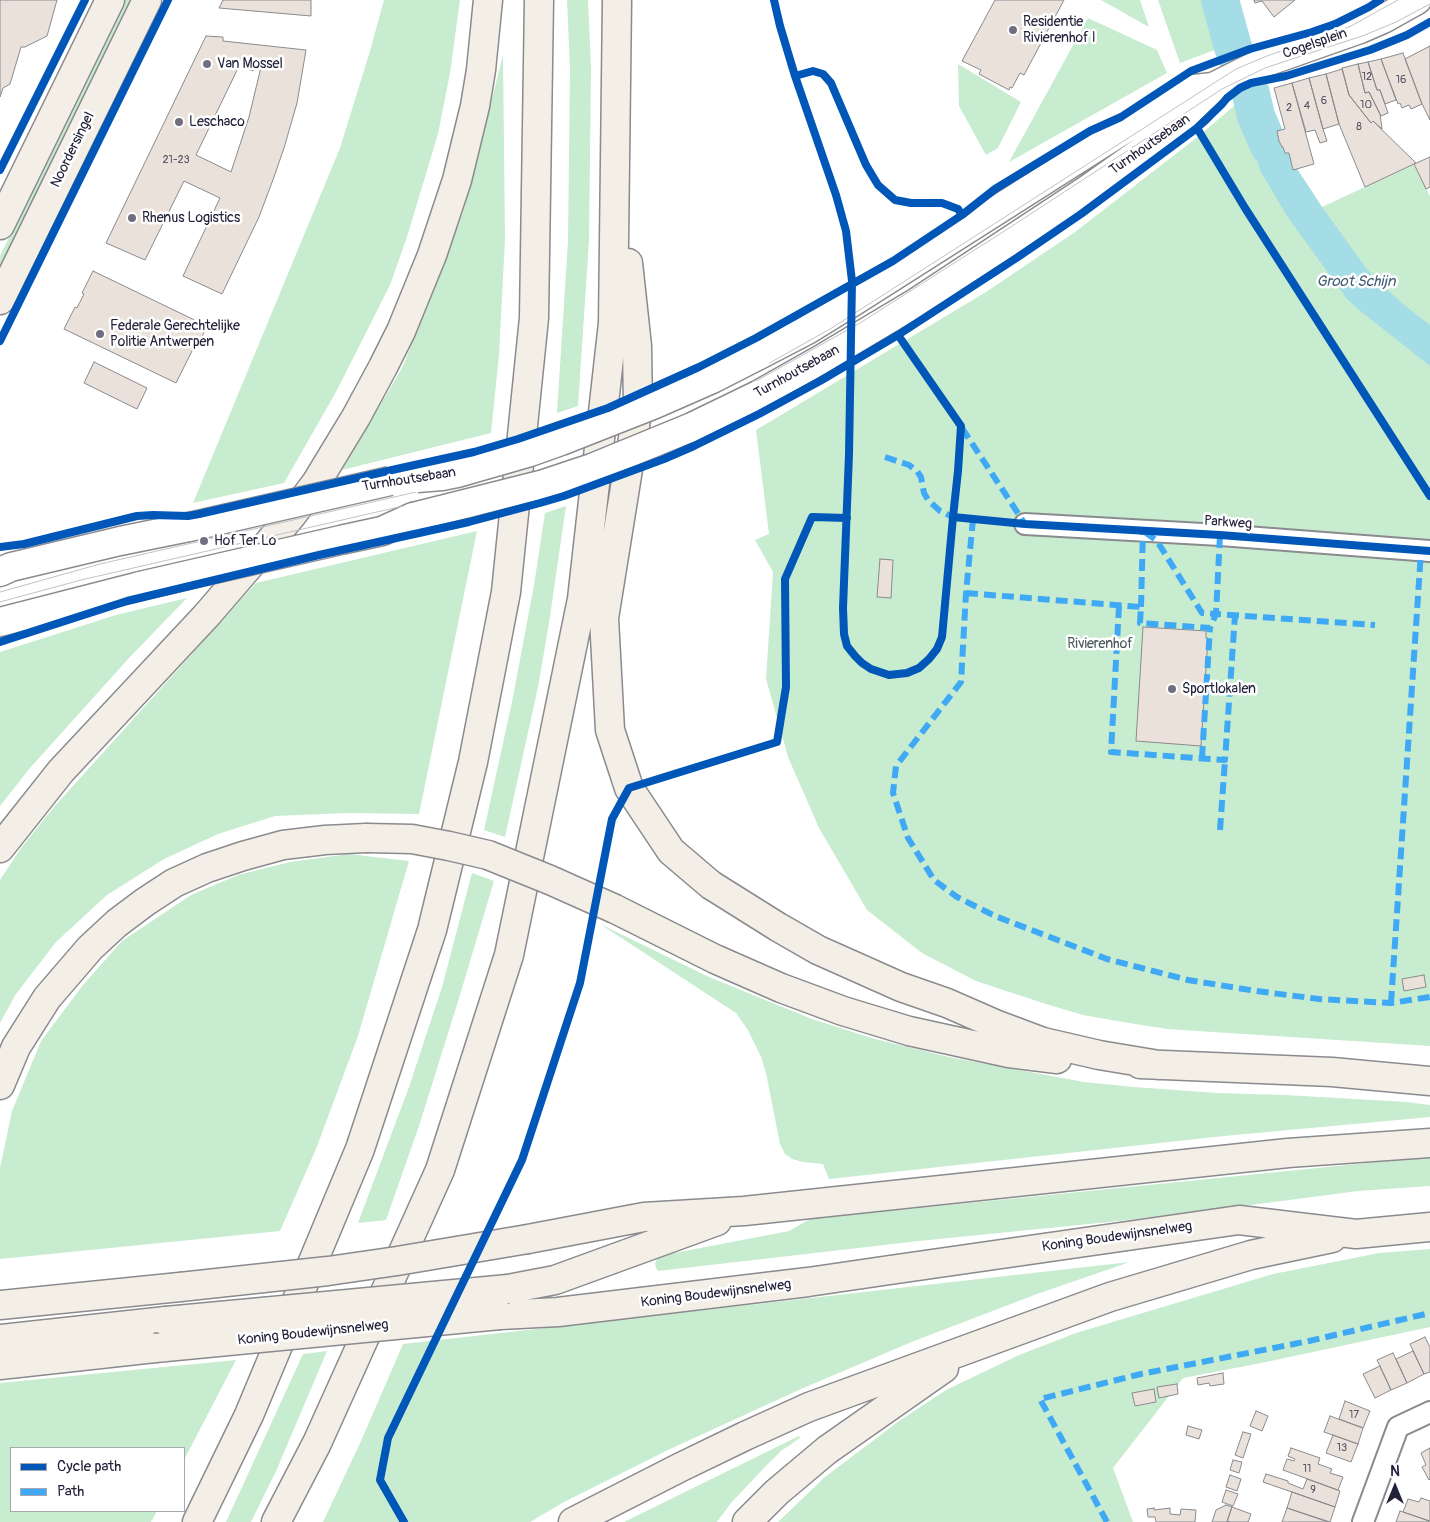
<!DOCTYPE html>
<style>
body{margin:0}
#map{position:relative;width:1430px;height:1522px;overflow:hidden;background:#fff;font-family:Pangolin,sans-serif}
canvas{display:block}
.legend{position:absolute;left:10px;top:1447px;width:175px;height:65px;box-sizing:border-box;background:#fff;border:1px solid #a7a7b1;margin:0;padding:6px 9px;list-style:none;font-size:15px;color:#22223b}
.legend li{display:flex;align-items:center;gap:10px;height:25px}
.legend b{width:25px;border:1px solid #a7a7b1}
.north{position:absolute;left:1370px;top:1462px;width:50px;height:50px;-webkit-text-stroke:4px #fff;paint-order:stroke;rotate:0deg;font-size:14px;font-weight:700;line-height:20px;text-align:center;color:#22223b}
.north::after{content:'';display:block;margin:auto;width:18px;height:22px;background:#22223b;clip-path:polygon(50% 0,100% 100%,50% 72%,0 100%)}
</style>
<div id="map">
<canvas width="1430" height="1522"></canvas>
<ul class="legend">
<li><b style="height:6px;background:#0057b8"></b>Cycle path</li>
<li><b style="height:6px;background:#3fa9f5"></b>Path</li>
</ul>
<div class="north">N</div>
</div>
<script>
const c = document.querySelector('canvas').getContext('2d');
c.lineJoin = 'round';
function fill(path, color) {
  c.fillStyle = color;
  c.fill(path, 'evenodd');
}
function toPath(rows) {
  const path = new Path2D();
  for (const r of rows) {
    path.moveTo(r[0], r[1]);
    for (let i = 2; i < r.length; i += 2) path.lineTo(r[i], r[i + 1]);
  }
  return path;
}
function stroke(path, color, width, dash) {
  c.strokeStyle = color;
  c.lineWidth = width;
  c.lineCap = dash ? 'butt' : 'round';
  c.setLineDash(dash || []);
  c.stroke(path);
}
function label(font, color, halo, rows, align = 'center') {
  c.font = font + ' Pangolin,sans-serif';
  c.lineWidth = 5;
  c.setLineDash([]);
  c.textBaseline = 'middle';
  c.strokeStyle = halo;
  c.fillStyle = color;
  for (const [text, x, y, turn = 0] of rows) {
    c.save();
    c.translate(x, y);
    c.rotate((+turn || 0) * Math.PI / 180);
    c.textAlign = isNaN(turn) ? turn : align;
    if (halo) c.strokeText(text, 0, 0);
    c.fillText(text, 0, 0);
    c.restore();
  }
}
fill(toPath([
 [124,0,131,0,0,269,0,256],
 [384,0,460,0,450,73,438,134,407,237,390,285,336,392,284,483,193,503,340,148,370,51],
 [567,0,588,0,591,68,589,241,578,406,557,413,568,241,570,69],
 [1101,0,1140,0,1149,27],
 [1158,0,1207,0,1220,48,1180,63],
 [1088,18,1157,50,1167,73,1009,162],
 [503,55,505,239,499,355,491,433,342,470,403,366,464,209],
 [958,64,1021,102,998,148,986,155,959,106],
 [1265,92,1282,147,1283,147,1322,207,1414,164,1430,196,1430,1046,1167,1029,1123,1022,1083,1015,1046,1004,976,981,922,953,867,910,819,828,788,757,766,679,773,572,755,540,769,534,756,430,986,292,1075,232,1195,139,1240,101],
 [566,506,549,623,538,687,505,837,484,830,512,702,534,585,545,513],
 [477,531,419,814,347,813,275,816,218,834,164,859,107,895,56,942,16,994,0,1023,0,880,21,848,54,807,256,583],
 [187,598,129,658,30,768,0,806,0,652,116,615],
 [349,854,409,861,358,1036,316,1149,280,1231,0,1259,0,1168,12,1111,41,1041,83,985,122,941,191,895,238,875,290,862],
 [472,873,494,881,460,995,419,1126,386,1220,358,1223,409,1087,442,987],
 [600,924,709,977,812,1019,875,1039,949,1057,1084,1082,1134,1087,1217,1093,1285,1095,1407,1102,1430,1105,1430,1117,1224,1136,829,1179,823,1164,803,1162,792,1159,785,1154,780,1144,766,1073,761,1057,748,1030,736,1013],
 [1430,1158,1430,1186,1358,1191,1251,1205,1119,1221,919,1241,658,1271,656,1268,655,1263,657,1259,664,1255,789,1231,810,1219,1407,1159],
 [1430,1249,1430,1327,1266,1362,1183,1378,1113,1468,1133,1522,778,1522,825,1477,899,1421,946,1390,1019,1355,1076,1333,1273,1274,1379,1253],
 [1130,1262,1037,1294,914,1341,801,1389,668,1450,564,1502,530,1522,323,1522,361,1441,403,1344],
 [327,1351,277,1469,251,1522,226,1522,303,1354],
 [236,1360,184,1460,184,1448,11,1448,11,1511,157,1511,151,1522,0,1522,0,1383],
 [799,1436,800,1438,781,1451,764,1468,731,1503,717,1522,624,1522]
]), '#c8eccf');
fill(toPath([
 [1207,0,1236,0,1247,39,1220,48],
 [1265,92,1282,147,1283,147,1289,153,1297,169,1322,207,1366,268,1378,281,1403,304,1430,325,1430,366,1359,310,1347,299,1287,216,1261,172,1251,143,1240,101]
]), '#a5dde6');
stroke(toPath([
 [1220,0,1233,47,1251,94,1256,116,1269,146]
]), '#a5dde6', 38);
const building = toPath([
 [0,0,57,0,47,36,25,47,21,47,10,84,3,88,0,97,0,0],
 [223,0,311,0,311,16,219,8,223,0],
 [995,0,1064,0,1024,75,1020,73,1012,88,1010,87,1009,90,979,74,981,70,962,61,995,0],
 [1254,0,1295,0,1274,17,1262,1,1255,3,1254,0],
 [206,36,223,37,223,41,306,50,297,103,284,148,274,177,259,217,222,294,183,276,220,198,184,181,145,260,106,243,206,36],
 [242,60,247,62,245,68,253,71,255,65,261,67,249,117,231,172,196,155,242,60],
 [1430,46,1430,120,1422,104,1405,59,1430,46],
 [1403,53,1422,104,1411,109,1409,105,1402,108,1400,103,1398,104,1381,59,1403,53],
 [1381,59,1396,100,1385,104,1380,90,1377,90,1368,62,1381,59],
 [1368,62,1377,90,1380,90,1388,113,1381,116,1369,92,1365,93,1358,64,1368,62],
 [1358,64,1365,93,1369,92,1380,114,1382,129,1373,121,1371,123,1349,95,1342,68,1358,64],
 [1342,69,1349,95,1371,123,1373,121,1416,163,1365,187,1339,124,1326,74,1342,69],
 [1326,74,1339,124,1323,129,1309,78,1326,74],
 [1309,78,1323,129,1327,141,1320,143,1315,130,1306,132,1292,83,1309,78],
 [1292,83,1314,164,1293,170,1289,153,1285,153,1283,147,1282,147,1279,141,1277,131,1285,129,1274,88,1292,83],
 [1430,157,1430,187,1426,189,1414,164,1430,157],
 [93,271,207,326,197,348,194,347,176,383,64,329,75,307,77,308,84,294,82,293,93,271],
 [94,362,147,388,137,409,84,383,94,362],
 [880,559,893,560,891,598,877,597,880,559],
 [1143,627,1206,631,1206,638,1208,638,1201,746,1136,741,1143,627],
 [1424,975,1426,987,1404,991,1402,979,1424,975],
 [1425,1337,1430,1347,1430,1372,1424,1374,1410,1344,1425,1337],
 [1413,1351,1424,1374,1407,1383,1396,1359,1413,1351],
 [1393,1353,1407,1383,1391,1390,1377,1360,1393,1353],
 [1380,1366,1391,1390,1375,1398,1363,1374,1380,1366],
 [1223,1373,1224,1384,1210,1386,1209,1383,1198,1385,1197,1378,1223,1373],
 [1177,1384,1178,1394,1159,1398,1157,1387,1177,1384],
 [1154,1389,1156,1402,1135,1406,1132,1393,1154,1389],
 [1345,1401,1370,1411,1363,1428,1339,1419,1345,1401],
 [1256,1411,1268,1416,1262,1431,1250,1426,1256,1411],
 [1330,1416,1363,1428,1358,1444,1324,1432,1330,1416],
 [1188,1426,1202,1430,1199,1439,1186,1435,1188,1426],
 [1243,1432,1251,1434,1243,1458,1235,1455,1243,1432],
 [1333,1435,1358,1444,1351,1462,1326,1453,1333,1435],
 [1291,1448,1320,1458,1318,1464,1332,1469,1330,1473,1343,1477,1338,1490,1283,1470,1287,1459,1294,1461,1295,1459,1288,1456,1291,1448],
 [1430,1448,1430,1479,1429,1480,1422,1467,1426,1465,1421,1453,1430,1448],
 [1233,1460,1242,1462,1239,1473,1230,1470,1233,1460],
 [1266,1474,1288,1481,1288,1483,1303,1489,1307,1479,1340,1491,1335,1507,1263,1482,1266,1474],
 [1230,1475,1241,1479,1237,1491,1226,1487,1230,1475],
 [1226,1490,1238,1494,1233,1506,1222,1502,1226,1490],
 [1292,1492,1335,1507,1330,1522,1287,1508,1292,1492],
 [1421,1498,1430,1501,1430,1521,1403,1512,1408,1499,1419,1502,1421,1498],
 [1226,1505,1232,1507,1227,1522,1212,1522,1216,1510,1226,1505],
 [1232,1507,1251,1514,1248,1522,1231,1522,1227,1521,1232,1507],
 [1154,1508,1154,1510,1170,1508,1170,1514,1180,1515,1181,1509,1196,1510,1195,1522,1156,1522,1155,1517,1148,1517,1147,1509,1154,1508],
 [1287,1508,1328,1522,1282,1522,1287,1508],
 [1400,1511,1429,1521,1429,1522,1396,1522,1400,1511]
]);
fill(building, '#eae2da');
stroke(building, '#8a8a8f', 1);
const street = toPath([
 [1025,524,1220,535,1430,551],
 [1363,1522,1398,1427,1430,1412]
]);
const secondary = toPath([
 [757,356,807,330,854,301,1186,90,1213,87,1255,66,1360,29,1383,19,1417,0],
 [758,395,820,360,917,302,1087,190,1199,111,1213,87],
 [345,539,382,531,413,517],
 [0,572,11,567,120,541,189,527],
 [0,622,140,586]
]);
const primary = toPath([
 [0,225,110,0],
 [0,300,147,0]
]);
const highway = toPath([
 [628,263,637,346,638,407,604,618,610,730,629,788,671,851,711,885,778,927,818,950,901,987,947,1003,995,1024,1043,1042,1099,1055,1159,1065],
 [0,848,61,771,206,616,256,558,292,515,316,483,356,417,383,367,401,331,432,255,457,180,475,106,481,70,488,0],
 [615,909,715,959,781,988,843,1011,909,1031,1009,1053,1057,1059],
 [1140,1064,1332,1072,1430,1081],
 [0,1085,16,1047,47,998,90,948,117,923,145,902,174,883,207,868,243,856,283,845,325,840,366,838],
 [528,1239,644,1217,744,1211,1288,1153,1430,1143],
 [508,1289,555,1280,717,1221],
 [0,1305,180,1287],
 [500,1315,558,1312,808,1282,890,1270,1239,1220,1356,1234,1430,1227],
 [0,1339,166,1321],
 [0,1365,155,1348],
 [197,1522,249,1415,360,1149,432,930,473,762,506,592,534,318,539,0],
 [276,1522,317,1443,440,1170,509,955,582,599,613,323,617,0],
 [573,1522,681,1467,745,1436,809,1407,1110,1297,1251,1255,1332,1238],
 [747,1522,777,1492,827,1450,944,1368]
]);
stroke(street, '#8a8a8f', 24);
stroke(secondary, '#8a8a8f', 31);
stroke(primary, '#8a8a8f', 31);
stroke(highway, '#8a8a8f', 31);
stroke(street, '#fff', 20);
stroke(secondary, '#fff', 28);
stroke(primary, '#f3efe6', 28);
stroke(highway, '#f3efe6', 28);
stroke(toPath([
 [0,592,100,564,482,477,562,453,649,421,705,396,757,370,830,329,1236,69,1267,56,1351,26,1398,0],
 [0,602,81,580,477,489,586,456,675,421,758,380,860,323,1006,230,1222,89,1265,68,1365,35,1396,22,1430,4]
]), '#c2c2c4', 1);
const secondaryBridge = toPath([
 [417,478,442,476,457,473,530,452,561,441,655,404,712,379,757,356],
 [413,517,544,484,592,468,692,427,758,395],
 [189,527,390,481],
 [140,586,345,539]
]);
const highwayBridge = toPath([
 [366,838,412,839,449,846,488,855,550,880,615,909],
 [180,1287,328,1271,397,1261,528,1239],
 [166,1321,508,1289],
 [155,1348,500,1315]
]);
stroke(secondaryBridge, '#8a8a8f', 31, []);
stroke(highwayBridge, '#8a8a8f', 31, []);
stroke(secondaryBridge, '#fff', 28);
stroke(highwayBridge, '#f3efe6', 28);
stroke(toPath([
 [962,428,1025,524],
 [885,457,909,465,917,471,921,477,924,493,928,500,940,511,955,518],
 [973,519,966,593,961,682,896,766,893,793,908,838,934,880,957,897,995,916,1107,959,1188,980,1256,991,1319,999,1391,1003,1430,997],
 [1145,532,1157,541,1202,613,1216,614,1220,535],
 [966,593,1141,607,1140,623,1210,628,1216,614,1375,625],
 [1119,606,1111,752,1225,760,1235,615],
 [1141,607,1143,530],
 [1206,689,1230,690],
 [1202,758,1210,628],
 [1220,830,1225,760],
 [1391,1003,1421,551],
 [1107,1522,1040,1399,1141,1374,1309,1341,1430,1313]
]), '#3fa9f5', 6, [12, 6]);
stroke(toPath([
 [774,0,780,26,795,76,836,195,846,231,852,281,849,454,843,608,844,634,847,646,855,656,862,663,871,669,889,675,907,673,919,668,929,659,937,649,942,637,953,517,958,471,961,426,898,335],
 [795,76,813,71,823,74,831,83,866,165,878,185,895,200,911,203,942,203,958,209,962,215],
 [1197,128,1245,208,1430,496],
 [0,170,85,0],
 [0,341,168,0],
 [953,517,1025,524,1220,535,1430,551],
 [0,547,24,544,137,516,153,515,188,516,199,514,401,468,474,452,518,439,608,408,699,367,756,338,893,261,962,215,995,189,1090,131,1121,117,1191,71,1250,49,1312,32,1335,24,1369,7,1380,0],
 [0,642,127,601,319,555,469,522,540,503,564,496,664,459,694,446,759,414,820,381,898,335,1018,257,1081,214,1197,128,1222,104,1227,98,1240,88,1251,83,1286,76,1370,50,1407,35,1430,22],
 [404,1522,380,1480,388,1438,522,1160,580,983,612,819,629,788,777,742,786,687,785,579,812,517,847,518]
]), '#0057b8', 8);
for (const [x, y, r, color] of [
 [1013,30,5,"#6f6f80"],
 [207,64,5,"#6f6f80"],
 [179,122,5,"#6f6f80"],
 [132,218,5,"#6f6f80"],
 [100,334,5,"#6f6f80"],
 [204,541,5,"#6f6f80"],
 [1172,689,5,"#6f6f80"]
]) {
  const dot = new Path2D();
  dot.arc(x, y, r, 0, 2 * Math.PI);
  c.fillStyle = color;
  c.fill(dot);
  stroke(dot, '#fff', 2);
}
label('11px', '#545263', null, [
 ["12",1367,77],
 ["16",1401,80],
 ["6",1324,101],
 ["10",1366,105],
 ["4",1307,106],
 ["2",1289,108],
 ["8",1359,127],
 ["21-23",176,160],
 ["17",1354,1415],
 ["13",1342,1448],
 ["11",1307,1469],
 ["9",1313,1490]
]);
label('14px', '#22223b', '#fff', [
 ["Residentie",1023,22],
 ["Rivierenhof I",1023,38],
 ["Van Mossel",217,64],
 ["Leschaco",189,122],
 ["Rhenus Logistics",142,218],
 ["Federale Gerechtelijke",110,326],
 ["Politie Antwerpen",110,342],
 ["Hof Ter Lo",214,541],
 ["Sportlokalen",1182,689]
], 'left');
label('14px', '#22223b', '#fff', [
 ["Cogelsplein",1315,44,-19],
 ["Turnhoutsebaan",1150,145,-35],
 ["Noordersingel",73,150,-64],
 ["Turnhoutsebaan",797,372,-29],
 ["Turnhoutsebaan",409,480,-9],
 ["Parkweg",1228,523,4],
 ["Koning Boudewijnsnelweg",1117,1237,-8],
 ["Koning Boudewijnsnelweg",716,1294,-7],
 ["Koning Boudewijnsnelweg",313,1333,-6]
]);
label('14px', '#465a5b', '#fff', [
 ["Rivierenhof",1100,644]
]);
label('italic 15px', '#435e73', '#fff', [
 ["Groot Schijn",1356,282]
]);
</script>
